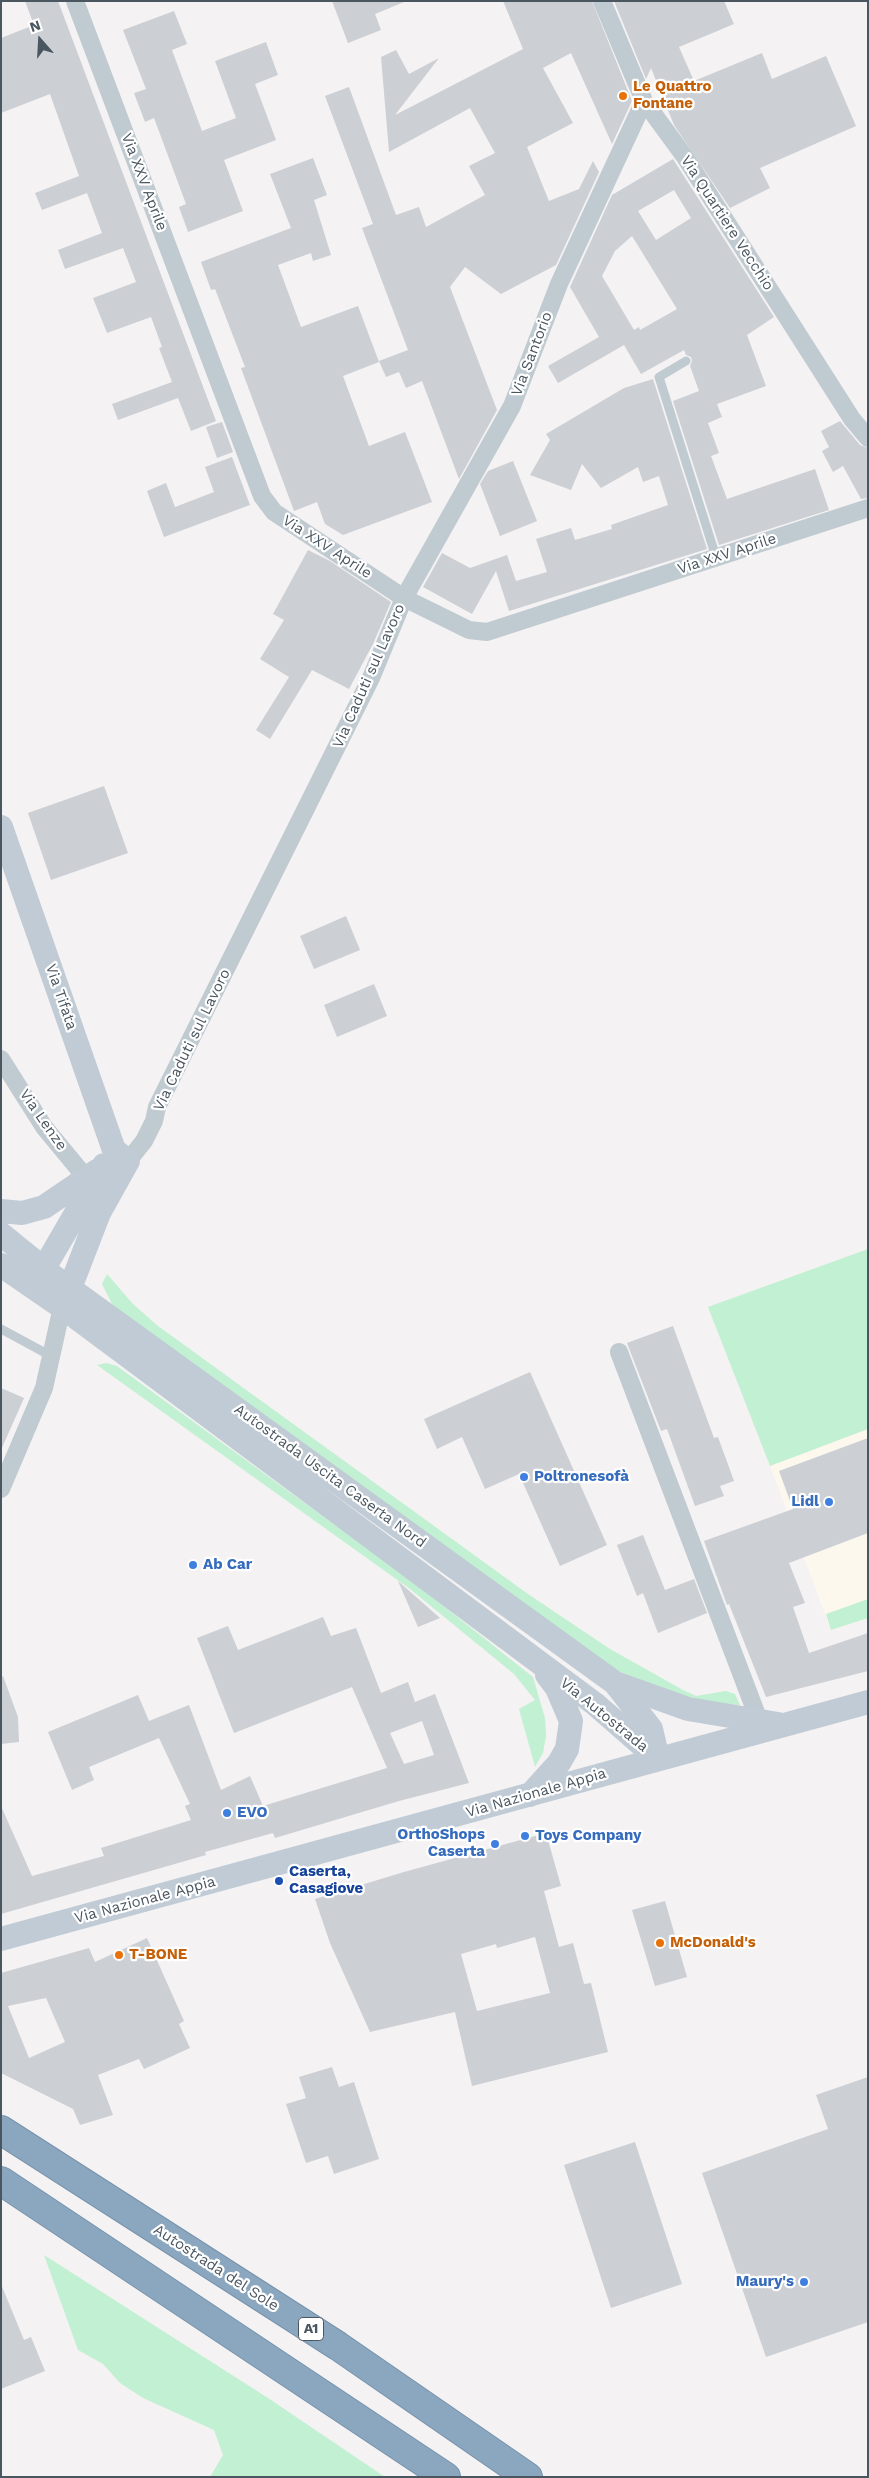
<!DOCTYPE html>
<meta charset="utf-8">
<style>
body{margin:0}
#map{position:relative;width:869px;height:2478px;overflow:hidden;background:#f4f2f2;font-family:"Work Sans",sans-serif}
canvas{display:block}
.frame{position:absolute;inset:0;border:2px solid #4a5660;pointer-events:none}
.north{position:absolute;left:15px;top:15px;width:50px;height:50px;-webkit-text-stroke:4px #fff;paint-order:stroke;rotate:341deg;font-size:14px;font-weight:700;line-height:20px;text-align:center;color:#4a5660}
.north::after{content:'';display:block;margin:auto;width:18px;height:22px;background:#4a5660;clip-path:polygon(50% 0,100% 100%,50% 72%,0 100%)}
</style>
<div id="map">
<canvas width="869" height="2478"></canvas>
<div class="frame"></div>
<div class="north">N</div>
</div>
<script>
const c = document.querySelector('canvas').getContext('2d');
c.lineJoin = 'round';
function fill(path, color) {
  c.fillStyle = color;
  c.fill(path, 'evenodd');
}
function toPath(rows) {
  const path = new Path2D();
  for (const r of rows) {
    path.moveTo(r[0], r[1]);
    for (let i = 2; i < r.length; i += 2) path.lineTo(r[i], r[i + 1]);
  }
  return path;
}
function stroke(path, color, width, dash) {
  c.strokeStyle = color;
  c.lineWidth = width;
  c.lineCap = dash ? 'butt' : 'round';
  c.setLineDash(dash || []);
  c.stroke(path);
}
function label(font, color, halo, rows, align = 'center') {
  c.font = font + ' "Work Sans",sans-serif';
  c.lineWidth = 4.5;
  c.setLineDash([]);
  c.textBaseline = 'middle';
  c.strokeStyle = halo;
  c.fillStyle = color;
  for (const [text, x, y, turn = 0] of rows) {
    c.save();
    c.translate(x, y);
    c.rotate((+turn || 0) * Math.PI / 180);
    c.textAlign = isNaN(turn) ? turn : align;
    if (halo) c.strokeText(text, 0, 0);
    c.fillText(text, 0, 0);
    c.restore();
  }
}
fill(toPath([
 [868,1429,868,1618,831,1630,770,1466]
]), '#fdf8ee');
fill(toPath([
 [868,1249,868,1429,770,1466,708,1307],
 [107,1274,133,1304,158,1326,528,1594,610,1649,683,1690,696,1696,726,1691,735,1694,740,1705,713,1704,644,1684,618,1671,116,1312,102,1284],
 [106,1363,117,1366,417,1585,533,1677,545,1718,546,1736,543,1753,535,1767,519,1709,535,1700,514,1674,410,1589,97,1365],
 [868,1599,868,1618,831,1630,826,1614],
 [44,2255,268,2398,385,2477,210,2477,223,2455,214,2430,143,2398,120,2383,103,2364,78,2350]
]), '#c2f0d2');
fill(toPath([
 [25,1,58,1,216,421,191,431,178,398,118,420,112,404,172,382,159,348,162,347,151,317,107,333,93,298,136,282,123,248,65,269,58,250,102,233,87,193,42,210,35,193,79,176,50,94,1,113,1,38,34,25],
 [332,1,404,1,404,2,375,14,381,30,348,43],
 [503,1,592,1,632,101,612,144,571,53,543,68,573,123,527,147,549,201,579,189,593,161,599,172,556,265,501,294,465,267,450,287,497,410,459,479,422,381,406,388,399,372,386,377,379,361,408,350,362,228,373,224,325,96,349,87,396,215,419,207,426,227,485,195,469,166,495,153,470,108,389,152,381,57,396,50,409,74,439,58,395,115,523,49],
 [614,1,724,1,734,24,679,47,694,81,762,53,772,79,826,56,856,126,760,168,770,188,730,208,674,125,651,68,646,79],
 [174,11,187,44,172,50,202,131,236,118,215,61,266,42,278,75,255,84,276,140,224,160,243,211,188,232,179,207,186,204,154,118,145,122,134,93,146,89,123,30],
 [313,158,327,195,314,200,331,255,313,261,311,253,278,265,301,327,358,306,379,362,343,376,369,446,405,432,432,502,343,535,325,524,317,502,294,511,241,368,245,367,215,289,211,290,201,262,291,228,270,174],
 [673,159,774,317,747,335,766,386,717,404,722,417,708,423,719,453,711,456,727,499,815,469,829,510,719,545,673,401,699,391,690,366,692,361,691,357,686,355,684,350,641,374,624,345,558,383,548,366,599,337,570,287,612,195],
 [674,190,691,218,656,240,638,211],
 [632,236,677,309,640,330,639,327,634,330,602,276,615,251],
 [653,379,707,549,509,611,496,571,472,614,423,587,442,553,470,568,507,555,516,581,547,572,536,539,571,528,575,540,612,529,611,525,668,505,659,476,643,482,638,467,601,488,582,464,571,490,530,475,550,440,546,434,624,388],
 [840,421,860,445,868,448,868,498,861,499,843,466,833,472,822,451,829,447,821,431],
 [222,422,233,452,217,458,206,427],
 [232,457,250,505,164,537,147,491,166,483,175,507,214,492,205,467],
 [513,461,537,521,500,536,480,484,488,471],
 [308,550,330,561,391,602,373,644,349,689,312,670,270,739,256,730,289,677,260,659,284,620,273,614],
 [104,786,128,853,51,880,28,813],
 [346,916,360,950,314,969,300,936],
 [374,984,387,1016,337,1037,324,1005],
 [673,1326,714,1438,718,1437,734,1481,720,1486,724,1496,695,1506,667,1429,661,1431,627,1343],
 [530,1372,607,1545,560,1566,519,1474,485,1489,462,1437,437,1449,424,1419],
 [1,1388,24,1398,1,1450],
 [868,1438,868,1533,789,1563,805,1603,793,1607,809,1653,868,1633,868,1671,766,1697,729,1604,727,1605,704,1541,793,1509,779,1471],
 [643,1535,665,1590,694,1579,707,1613,658,1633,643,1593,637,1596,617,1545],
 [398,1581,440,1618,418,1627],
 [323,1617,331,1636,356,1628,381,1693,408,1682,415,1702,435,1694,469,1783,399,1801,275,1838,273,1833,205,1852,206,1855,1,1914,1,1806,32,1876,104,1856,101,1848,191,1820,185,1806,190,1804,159,1738,89,1767,94,1780,72,1790,48,1732,138,1695,149,1721,189,1705,221,1790,250,1776,263,1806,387,1768,352,1687,234,1733,197,1638,228,1626,238,1650],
 [422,1721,434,1755,404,1764,390,1733],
 [3,1676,18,1717,19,1742,1,1744,1,1677],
 [546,1833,561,1886,544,1891,559,1947,573,1943,584,1984,591,1983,608,2052,472,2086,455,2012,370,2032,330,1943,315,1899,404,1872],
 [535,1937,550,1993,477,2011,461,1954,496,1944,497,1948],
 [665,1901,687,1977,655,1986,632,1910],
 [147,1938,184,2021,179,2024,190,2048,144,2069,139,2059,98,2075,113,2115,80,2125,73,2109,1,2073,1,1973,89,1948,95,1962],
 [46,1998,65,2042,29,2058,8,2006],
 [332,2067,339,2087,354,2082,379,2159,334,2174,328,2156,306,2163,286,2104,306,2098,299,2077],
 [868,2077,868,2322,766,2357,702,2173,828,2129,816,2095],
 [635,2142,682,2284,611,2308,564,2165],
 [1,2284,24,2340,31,2337,45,2371,1,2389]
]), '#cccfd4');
const highway = toPath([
 [1,2130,338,2346,528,2477],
 [1,2181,446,2477]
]);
stroke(highway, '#7692ac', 30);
stroke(toPath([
 [686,361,659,377,716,557],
 [1,1329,51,1356]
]), '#c0cad1', 9);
stroke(toPath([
 [75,1,262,496,274,512,404,598,469,630,487,632,868,508],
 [602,1,644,101,685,157,852,419,868,438],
 [1,1059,44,1127,87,1179],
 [128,1161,144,1141,154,1121,157,1107,371,678,404,598,512,406,559,284,644,101],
 [619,1352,763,1731],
 [1,1489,44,1388,62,1307]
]), '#c0cad1', 18);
stroke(toPath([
 [1,827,114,1150,128,1161,99,1213,65,1301],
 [1,1211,22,1213,44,1207,97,1171],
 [1,1234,54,1277,615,1683,651,1729,658,1759],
 [1,1265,62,1307,595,1704,658,1759],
 [36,1282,104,1165],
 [615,1683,688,1709,778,1724],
 [530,1795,559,1763,567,1749,571,1721,557,1688,547,1675],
 [1,1939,868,1702]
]), '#c0cbd5', 24);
stroke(highway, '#8ba7c0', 28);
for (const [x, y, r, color] of [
 [623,96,5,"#e8710a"],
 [524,1477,5,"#3f7fe0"],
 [829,1502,5,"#3f7fe0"],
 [193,1565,5,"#3f7fe0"],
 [227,1813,5,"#3f7fe0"],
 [525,1836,5,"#3f7fe0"],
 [495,1844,5,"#3f7fe0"],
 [279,1881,5,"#1a4fb4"],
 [660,1943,5,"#e8710a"],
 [119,1955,5,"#e8710a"],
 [804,2282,5,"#3f7fe0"]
]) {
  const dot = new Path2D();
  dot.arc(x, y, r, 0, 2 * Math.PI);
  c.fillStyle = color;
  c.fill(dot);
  stroke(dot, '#fff', 2);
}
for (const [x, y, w] of [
 [311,2329,25]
]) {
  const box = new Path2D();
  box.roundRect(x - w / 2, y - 11.5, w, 23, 4);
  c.fillStyle = '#fff';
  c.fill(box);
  stroke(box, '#4a5660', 1);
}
label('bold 14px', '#4a5660', null, [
 ["A1",311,2329]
]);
label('bold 15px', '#c56008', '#fff', [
 ["Le Quattro",633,87],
 ["Fontane",633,104],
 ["McDonald's",670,1943],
 ["T-BONE",129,1955]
], 'left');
label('15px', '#4a5660', '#fff', [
 ["Via XXV Aprile",144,182,69],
 ["Via Quartiere Vecchio",727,223,57],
 ["Via Santorio",532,354,-69],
 ["Via XXV Aprile",327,547,33],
 ["Via XXV Aprile",727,554,-18],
 ["Via Caduti sul Lavoro",369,676,-66],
 ["Via Tifata",61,997,71],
 ["Via Caduti sul Lavoro",192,1040,-64],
 ["Via Lenze",43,1120,55],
 ["Autostrada Uscita Caserta Nord",330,1476,36],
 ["Via Autostrada",604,1715,39],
 ["Via Nazionale Appia",536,1793,-16],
 ["Via Nazionale Appia",145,1900,-15],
 ["Autostrada del Sole",216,2268,33]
]);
label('bold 15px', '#366cbe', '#fff', [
 ["Poltronesofà",534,1477],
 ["Lidl",819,1502,"right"],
 ["Ab Car",203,1565],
 ["EVO",237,1813],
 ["OrthoShops",485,1835,"right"],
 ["Caserta",485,1852,"right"],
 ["Toys Company",535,1836],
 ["Maury's",794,2282,"right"]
], 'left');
label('bold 15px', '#164399', '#fff', [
 ["Caserta,",289,1872],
 ["Casagiove",289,1889]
], 'left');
</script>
